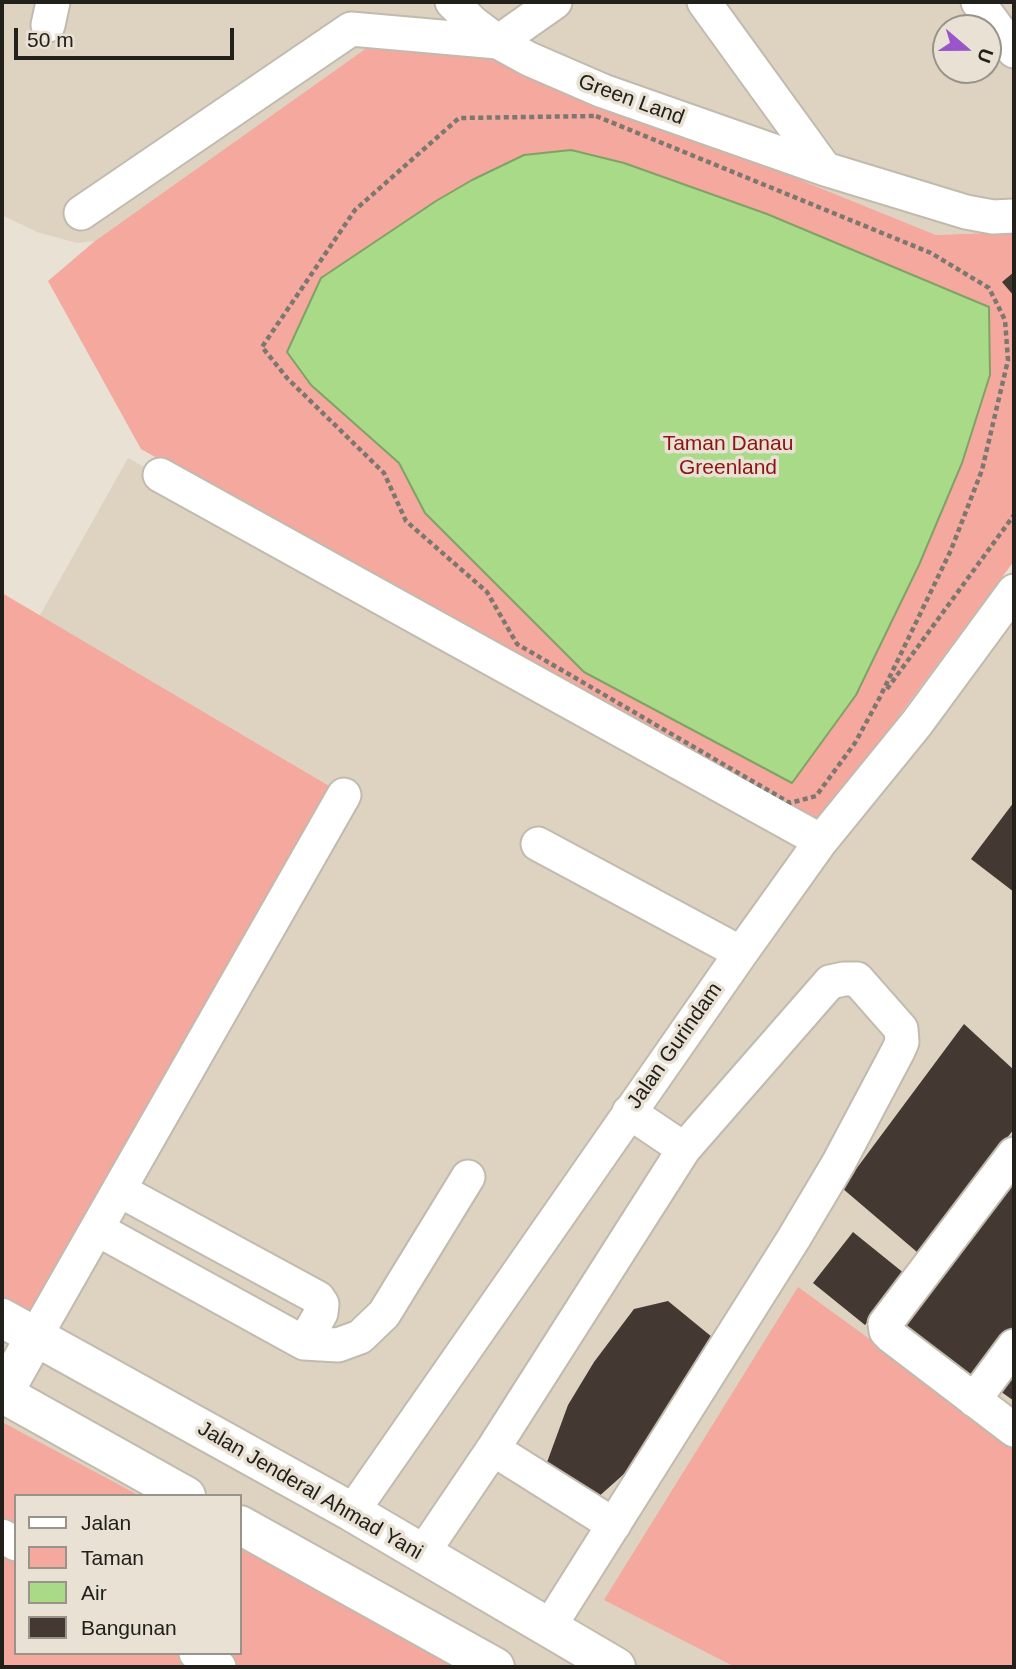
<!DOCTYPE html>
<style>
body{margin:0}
#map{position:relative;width:1016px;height:1669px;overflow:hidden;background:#e8e1d4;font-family:Arial,sans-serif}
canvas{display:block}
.frame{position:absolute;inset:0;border:4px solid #22201b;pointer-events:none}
.legend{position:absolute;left:14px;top:1494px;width:228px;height:161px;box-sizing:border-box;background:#e8e1d4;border:2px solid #99948a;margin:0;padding:9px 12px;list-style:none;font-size:21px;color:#22201b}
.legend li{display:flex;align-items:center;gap:14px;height:35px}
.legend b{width:35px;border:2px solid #99948a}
.north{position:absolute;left:932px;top:14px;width:70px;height:70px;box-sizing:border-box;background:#e8e1d4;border:2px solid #99948a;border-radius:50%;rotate:110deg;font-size:19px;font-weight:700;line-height:28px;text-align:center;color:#22201b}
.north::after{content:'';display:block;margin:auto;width:24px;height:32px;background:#9955ca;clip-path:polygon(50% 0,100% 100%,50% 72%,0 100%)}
.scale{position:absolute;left:14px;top:28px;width:220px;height:32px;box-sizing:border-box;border:4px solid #22201b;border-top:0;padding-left:9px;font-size:21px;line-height:24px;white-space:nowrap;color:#22201b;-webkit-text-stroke:5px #e8e1d4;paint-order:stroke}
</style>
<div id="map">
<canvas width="1016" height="1669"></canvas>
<div class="frame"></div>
<ul class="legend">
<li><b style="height:9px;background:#fff"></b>Jalan</li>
<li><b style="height:19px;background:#f5a89d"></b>Taman</li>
<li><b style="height:19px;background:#a8da87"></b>Air</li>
<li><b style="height:19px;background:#433832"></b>Bangunan</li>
</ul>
<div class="north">U</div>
<div class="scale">50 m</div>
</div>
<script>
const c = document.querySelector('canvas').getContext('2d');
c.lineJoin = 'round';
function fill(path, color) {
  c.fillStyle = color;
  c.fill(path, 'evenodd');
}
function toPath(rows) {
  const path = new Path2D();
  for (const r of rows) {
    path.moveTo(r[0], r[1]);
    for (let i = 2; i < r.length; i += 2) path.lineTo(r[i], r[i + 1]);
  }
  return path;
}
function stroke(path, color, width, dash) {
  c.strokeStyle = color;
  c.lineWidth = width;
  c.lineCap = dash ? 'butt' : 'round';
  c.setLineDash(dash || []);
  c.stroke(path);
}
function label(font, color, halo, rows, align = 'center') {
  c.font = font + ' Arial,sans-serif';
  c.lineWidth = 7;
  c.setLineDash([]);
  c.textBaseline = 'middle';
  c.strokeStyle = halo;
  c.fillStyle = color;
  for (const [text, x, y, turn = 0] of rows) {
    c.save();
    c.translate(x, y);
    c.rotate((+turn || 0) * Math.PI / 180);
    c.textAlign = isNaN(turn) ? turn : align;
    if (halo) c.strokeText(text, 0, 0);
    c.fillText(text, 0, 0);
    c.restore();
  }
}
fill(toPath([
 [2,2,1014,2,1014,232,936,235,406,20,95,241,77,243,37,232,2,215],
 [946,28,988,28,988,70,946,70],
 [128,458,821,841,1014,591,1014,1667,2,1667,2,683],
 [16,1496,240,1496,240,1653,16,1653]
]), '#ddd3c0');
fill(toPath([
 [406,20,936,235,1014,232,1014,561,815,829,141,449,48,281,95,241],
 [2,593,329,786,31,1320,2,1303],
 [798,1287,1014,1444,1014,1667,735,1667,604,1600],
 [2,1422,140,1496,16,1496,16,1653,240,1653,240,1549,461,1667,2,1667]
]), '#f5a89d');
const water = toPath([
 [571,150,624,163,767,214,989,307,990,375,962,463,919,565,856,695,792,783,584,672,425,513,399,463,311,385,287,352,321,278,436,201,472,180,524,155,571,150]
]);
fill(water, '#a8da87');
stroke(water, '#80a267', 2);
fill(toPath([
 [1014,272,1014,296,1002,282],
 [1014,802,1014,892,971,859],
 [964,1024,1014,1070,1014,1129,917,1252,842,1188],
 [1014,1182,1014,1329,975,1379,904,1324],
 [853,1232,905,1274,865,1325,813,1283],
 [668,1301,712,1337,700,1370,634,1465,596,1499,546,1465,568,1405,594,1362,634,1309],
 [1014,1373,1014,1401,1000,1391]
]), '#433832');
const minor = toPath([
 [452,2,473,23,498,42,529,59,603,91,825,169,966,212,993,217,1014,216],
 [704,2,825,169],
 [978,2,1014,51],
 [48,25,53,2],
 [81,213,351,29,498,42,555,2],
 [160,475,821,841],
 [538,844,741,953],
 [629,1112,684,1149],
 [1014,1154,885,1324,886,1331,892,1337,1014,1430],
 [119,1190,318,1298,322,1304,321,1313,304,1343],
 [97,1229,304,1343,338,1345,360,1337,384,1314,468,1177],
 [35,1337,344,795],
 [974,1400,1014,1346],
 [493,1449,614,1525],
 [352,1512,741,953,821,841,917,723,1014,591],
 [2,1536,16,1544],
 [422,1554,493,1449,684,1149,830,982,844,979,857,979,901,1029,902,1042,898,1051,838,1164,794,1238,548,1629],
 [196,1653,219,1667]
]);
const highway = toPath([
 [2,1318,352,1512,616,1667],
 [2,1393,186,1496],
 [3,1394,35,1337],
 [240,1525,495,1667]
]);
stroke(minor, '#c1baae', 37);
stroke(highway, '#c1baae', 42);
stroke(toPath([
 [596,116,931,253,989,288,1005,320,1008,360,982,470,951,550,879,699,855,743,816,796,790,803,517,644,487,592,406,521,384,473,288,379,262,347,355,210,459,118,596,116],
 [887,689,1014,515]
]), '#7c776f', 4.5, [5, 3.5]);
stroke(minor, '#fff', 33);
stroke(highway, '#fff', 38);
label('21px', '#22201b', '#e8e1d4', [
 ["Green Land",631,100,20],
 ["Jalan Gurindam",675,1046,-55],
 ["Jalan Jenderal Ahmad Yani",310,1491,30]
]);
label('21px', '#8b1512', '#e8e1d4', [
 ["Taman Danau",728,444],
 ["Greenland",728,468]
]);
</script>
